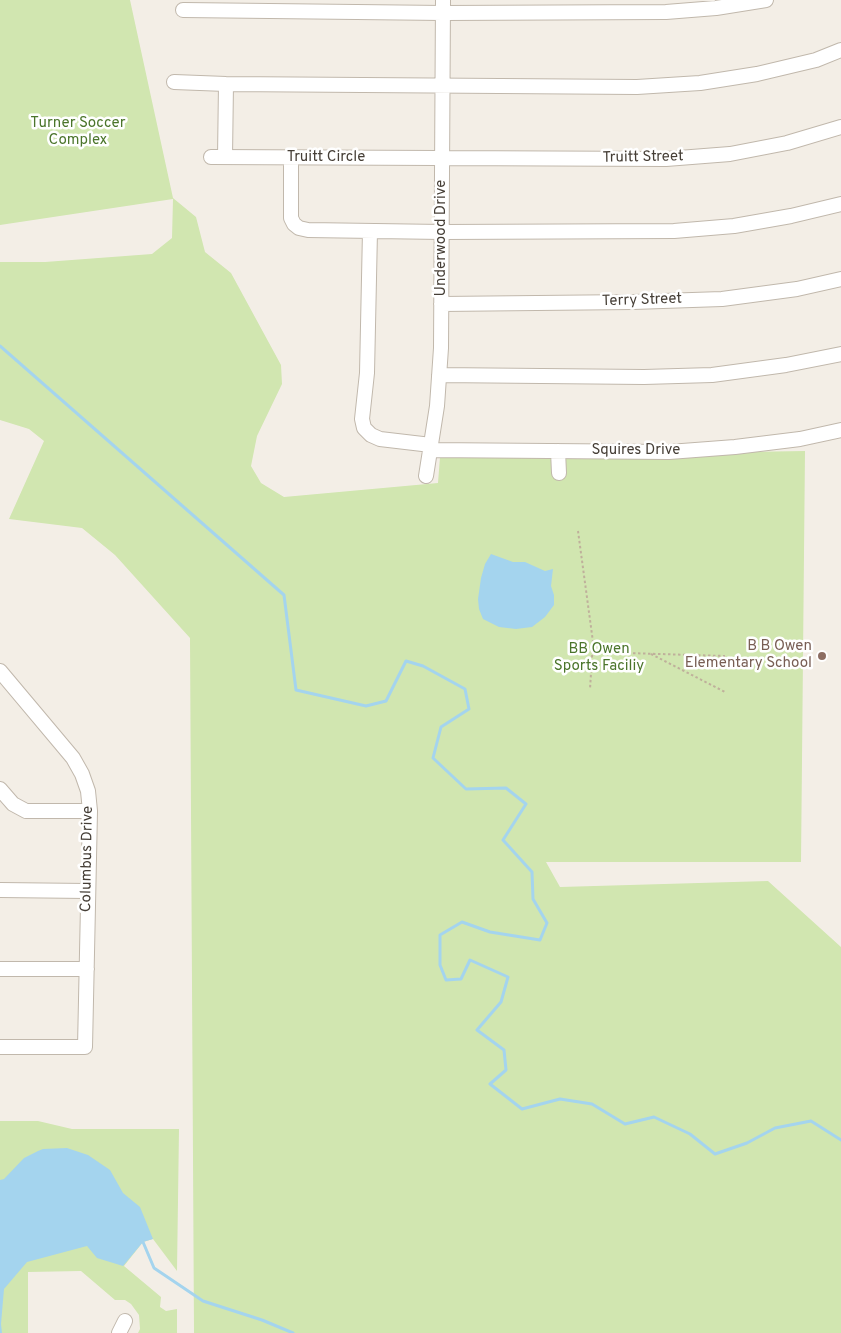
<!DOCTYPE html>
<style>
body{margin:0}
canvas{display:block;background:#f3eee6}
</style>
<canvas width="841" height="1333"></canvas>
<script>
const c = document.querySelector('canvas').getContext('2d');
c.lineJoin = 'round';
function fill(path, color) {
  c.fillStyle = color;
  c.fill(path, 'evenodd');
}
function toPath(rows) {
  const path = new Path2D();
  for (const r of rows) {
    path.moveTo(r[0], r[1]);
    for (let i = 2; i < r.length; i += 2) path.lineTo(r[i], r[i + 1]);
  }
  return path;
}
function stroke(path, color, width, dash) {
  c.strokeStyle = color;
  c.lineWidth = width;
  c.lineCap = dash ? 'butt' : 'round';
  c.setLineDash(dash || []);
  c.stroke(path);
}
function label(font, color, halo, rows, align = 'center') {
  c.font = font + ' Overpass,sans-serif';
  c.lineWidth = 5;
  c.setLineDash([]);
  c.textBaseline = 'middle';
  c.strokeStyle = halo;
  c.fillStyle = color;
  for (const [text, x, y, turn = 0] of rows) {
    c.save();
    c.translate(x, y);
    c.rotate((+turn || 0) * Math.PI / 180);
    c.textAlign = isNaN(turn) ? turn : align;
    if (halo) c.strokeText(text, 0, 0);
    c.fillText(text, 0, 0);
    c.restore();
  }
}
fill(toPath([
 [0,0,130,0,173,198,196,217,205,252,231,273,281,365,282,384,257,436,251,466,261,483,284,497,438,483,440,457,805,451,801,862,546,862,560,887,768,881,841,947,841,1333,194,1333,190,638,115,555,82,528,9,519,44,441,29,429,0,420,0,262,45,262,152,254,172,238,173,199,0,225],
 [0,1121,38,1121,72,1129,179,1129,177,1271,153,1239,143,1242,124,1266,161,1297,160,1307,166,1311,177,1309,177,1333,138,1333,140,1329,139,1315,131,1304,125,1300,115,1300,81,1271,28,1272,28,1333,0,1333]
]), '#d1e6b0');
fill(toPath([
 [491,554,513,562,525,562,545,571,553,569,551,586,554,595,554,605,545,617,532,627,516,629,499,627,483,619,479,609,478,599,481,578,485,564],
 [67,1148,88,1155,110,1170,123,1193,140,1207,153,1239,143,1242,123,1266,97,1258,87,1246,27,1262,4,1289,1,1324,2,1333,0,1333,0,1180,4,1179,24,1158,38,1151,43,1149]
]), '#a4d4ee');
stroke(toPath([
 [0,346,284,595,296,690,366,706,386,701,406,661,423,666,465,689,469,709,441,727,433,758,466,789,506,788,526,804,503,840,532,872,533,899,547,923,540,940,490,932,462,922,440,935,440,965,446,980,461,979,470,960,508,977,501,1002,477,1030,504,1050,506,1070,490,1084,522,1109,560,1099,592,1104,625,1124,654,1117,690,1134,715,1154,747,1143,775,1128,811,1121,841,1140],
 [140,1239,143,1242,154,1268,203,1301,262,1320,293,1333]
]), '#a4d4ee', 3);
const minor = toPath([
 [183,10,443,13,666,12,716,8,766,0],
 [174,82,226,84,637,87,700,83,757,74,816,60,841,50],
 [211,157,666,159,730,154,787,143,841,127],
 [225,157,226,84],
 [291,158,291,218,294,224,299,228,308,230,442,232,674,231,734,226,791,216,841,204],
 [370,231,367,373,362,419,364,428,371,435,380,439,431,445],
 [441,304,633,302,722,299,797,289,841,279],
 [439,375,644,377,712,375,786,365,841,354],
 [430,450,669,452,735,447,800,439,841,430],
 [558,451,559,473],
 [426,476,437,406,441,348,443,0],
 [0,671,73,758,82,774,88,791,90,811,85,1047,0,1047],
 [0,789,13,804,26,811,90,811],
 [0,890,87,891],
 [0,969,87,969],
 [119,1333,125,1321]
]);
stroke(minor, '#c1b8ac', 16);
stroke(toPath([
 [578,531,593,642,590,689],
 [593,652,725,656],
 [651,654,725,692]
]), '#bfb09b', 2, [2.5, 2.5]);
stroke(minor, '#fff', 14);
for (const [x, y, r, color] of [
 [822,656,5,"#8d6e63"]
]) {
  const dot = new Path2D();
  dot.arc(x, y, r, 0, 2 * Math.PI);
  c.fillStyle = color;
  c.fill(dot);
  stroke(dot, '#fff', 2);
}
label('15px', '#4b752b', '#fff', [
 ["Turner Soccer",78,124],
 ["Complex",78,141],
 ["BB Owen",599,650],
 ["Sports Faciliy",599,667]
]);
label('15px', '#453e36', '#fff', [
 ["Truitt Circle",326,158],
 ["Truitt Street",643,158,-1],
 ["Underwood Drive",442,238,-90],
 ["Terry Street",642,301,-2],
 ["Squires Drive",636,451],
 ["Columbus Drive",88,859,-89]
]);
label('15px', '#785e54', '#fff', [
 ["B B Owen",812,647],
 ["Elementary School",812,664]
], 'right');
</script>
